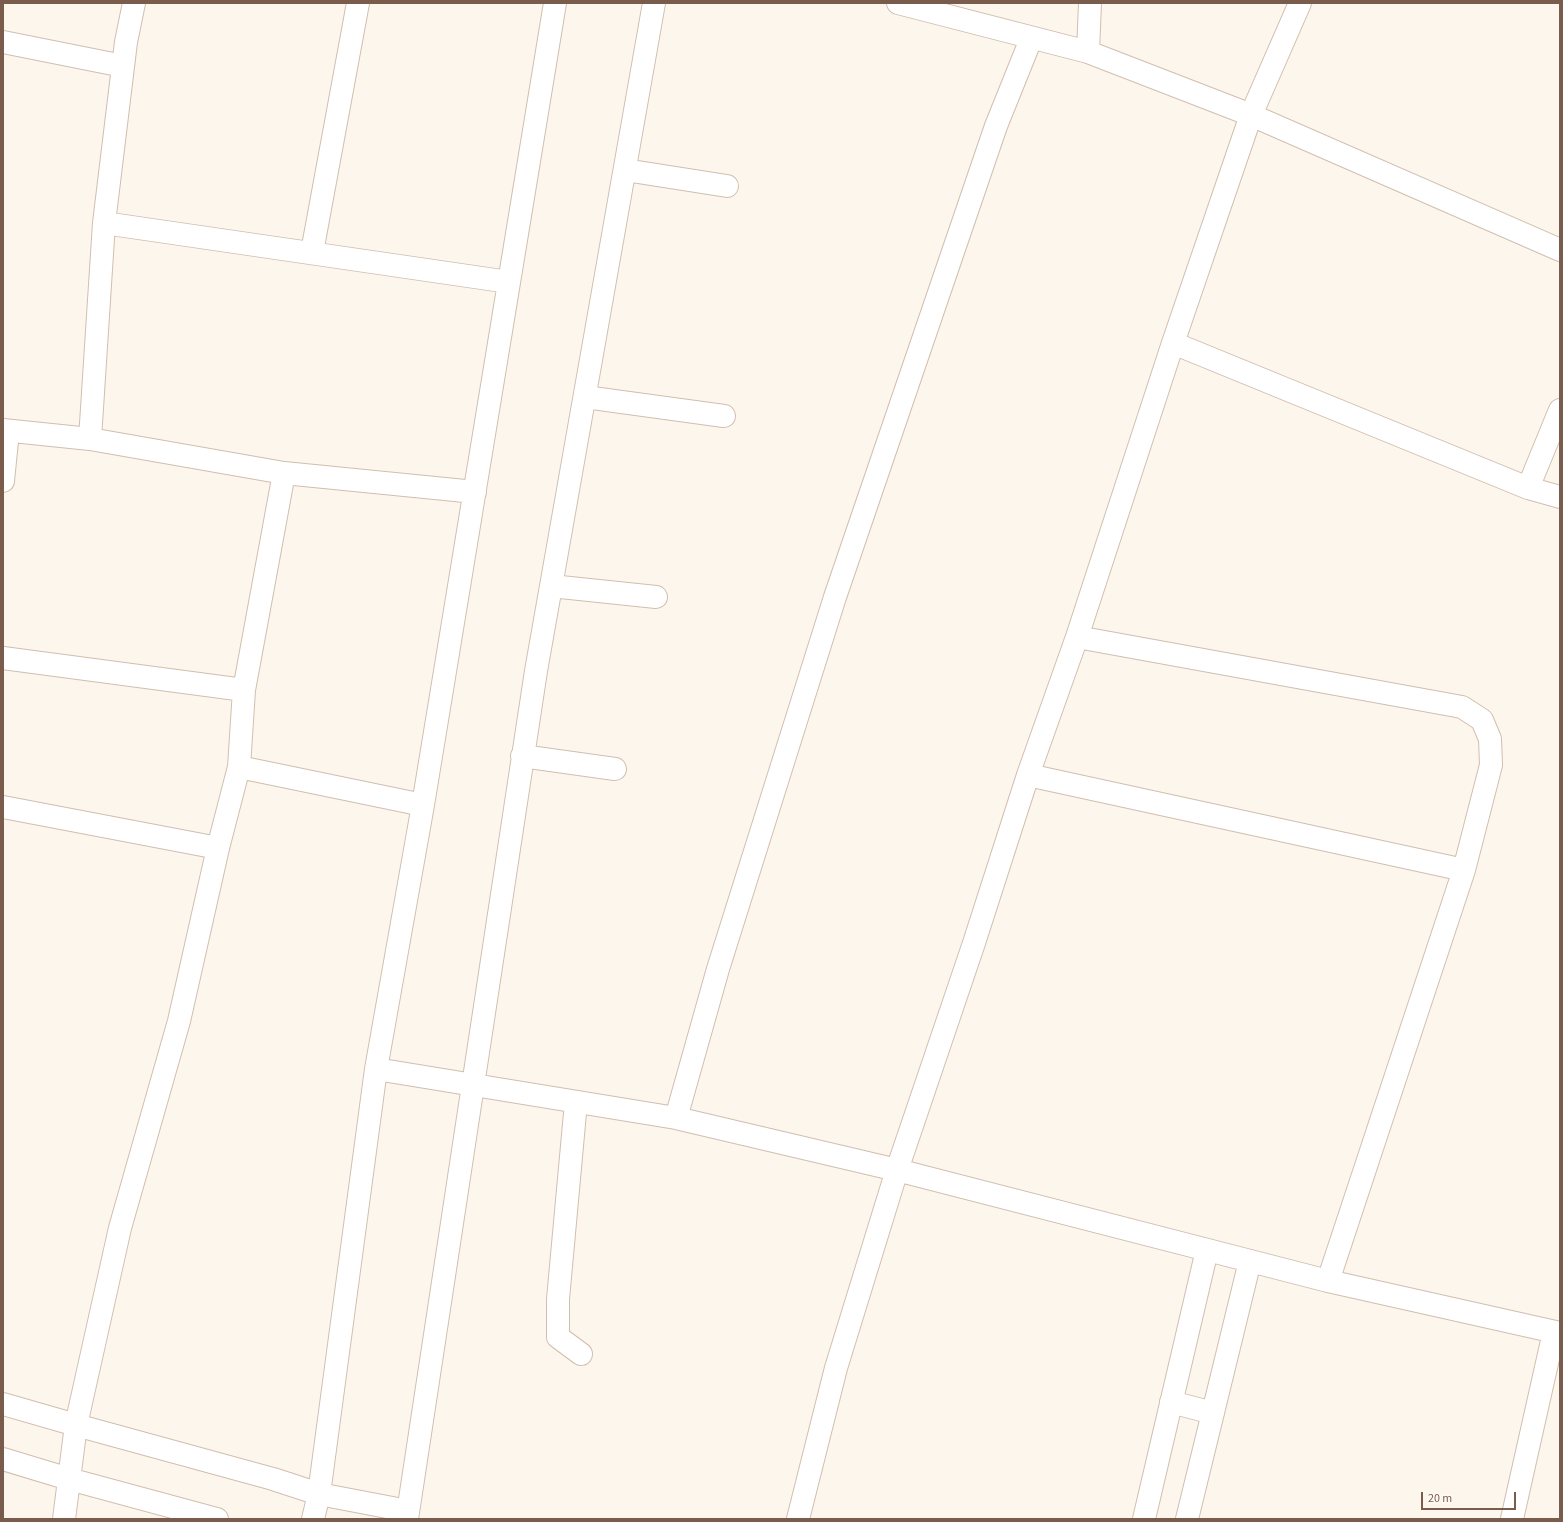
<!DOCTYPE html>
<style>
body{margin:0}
#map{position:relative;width:1563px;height:1522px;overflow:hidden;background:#fdf6ec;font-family:"Source Sans 3",sans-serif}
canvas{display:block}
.frame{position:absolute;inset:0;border:4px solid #7a5c4d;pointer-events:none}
.scale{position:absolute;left:1421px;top:1492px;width:95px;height:18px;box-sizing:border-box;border:2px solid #7a5c4d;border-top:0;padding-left:5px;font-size:12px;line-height:14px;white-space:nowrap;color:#7a5c4d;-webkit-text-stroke:3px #fffaf3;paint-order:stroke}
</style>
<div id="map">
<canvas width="1563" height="1522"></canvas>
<div class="frame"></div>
<div class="scale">20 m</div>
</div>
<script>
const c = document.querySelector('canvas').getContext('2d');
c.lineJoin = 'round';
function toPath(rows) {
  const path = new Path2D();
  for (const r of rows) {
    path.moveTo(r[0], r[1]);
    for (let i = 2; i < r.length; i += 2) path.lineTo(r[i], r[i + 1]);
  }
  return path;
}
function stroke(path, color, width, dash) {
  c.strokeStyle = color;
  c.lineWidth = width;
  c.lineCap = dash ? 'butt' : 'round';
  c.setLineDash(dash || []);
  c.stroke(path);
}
const street = toPath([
 [898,3,1088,52,1251,115,1560,250],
 [3,42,123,66],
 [1088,52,1090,3],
 [625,170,727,186],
 [104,223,509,282],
 [312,252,358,3],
 [1173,343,1528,488,1560,410],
 [585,397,724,416],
 [3,430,90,439,284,473,475,492],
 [90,439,104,223,126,42,134,3],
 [284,473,244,690,239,767,423,805],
 [3,481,8,431],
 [1528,488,1560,497],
 [551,586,656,597],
 [1077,637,1462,707,1482,720,1490,739,1491,765,1464,870,1328,1281],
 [3,658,244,690],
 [522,756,615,769],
 [1028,775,1464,870],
 [3,807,218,848,239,767],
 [376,1069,676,1118,897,1170,1328,1281,1560,1333],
 [576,1102,558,1299,558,1337,581,1354],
 [676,1118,718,969,835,597,996,126,1031,39],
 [1171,1402,1213,1413],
 [3,1404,76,1425,273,1479,319,1494,408,1511],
 [3,1459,69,1479,217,1519],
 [64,1519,76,1425,120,1228,179,1021,218,848],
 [313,1519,319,1494,376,1069,423,805,555,3],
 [407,1519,536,671,654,3],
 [798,1519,836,1368,897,1170,974,943,1028,775,1077,637,1173,343,1251,115,1300,3],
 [1144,1519,1207,1250],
 [1187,1519,1250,1261],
 [1512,1519,1554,1332]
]);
stroke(street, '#d1beb0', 24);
stroke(street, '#fff', 22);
</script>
